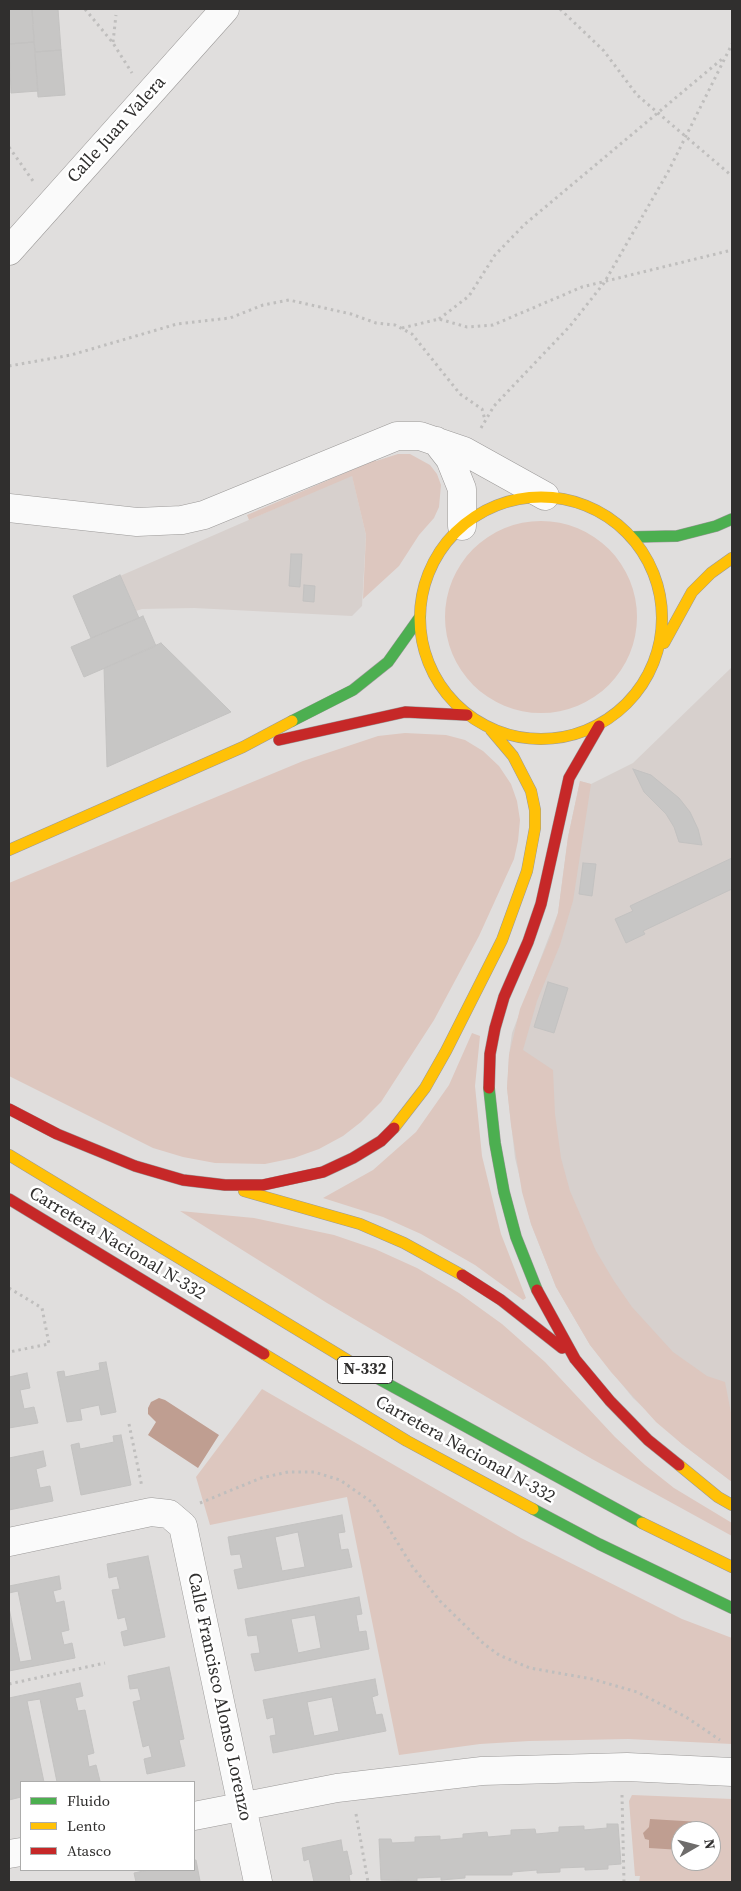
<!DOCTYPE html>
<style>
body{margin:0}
#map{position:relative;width:741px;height:1891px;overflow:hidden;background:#e0dedd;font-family:"Source Serif 4",serif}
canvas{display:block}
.frame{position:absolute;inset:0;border:10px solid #302f2e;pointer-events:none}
.legend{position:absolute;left:20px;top:1781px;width:175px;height:90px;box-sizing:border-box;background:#fff;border:1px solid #acacab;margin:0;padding:6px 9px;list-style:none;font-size:15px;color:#302f2e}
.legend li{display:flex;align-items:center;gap:10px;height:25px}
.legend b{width:25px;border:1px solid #acacab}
.north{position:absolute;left:671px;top:1821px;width:50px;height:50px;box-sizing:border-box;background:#fff;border:1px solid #acacab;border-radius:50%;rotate:82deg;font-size:14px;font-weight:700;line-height:20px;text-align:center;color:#302f2e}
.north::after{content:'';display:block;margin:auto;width:18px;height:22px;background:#6e6c6b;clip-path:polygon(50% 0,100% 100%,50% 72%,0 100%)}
</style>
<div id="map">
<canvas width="741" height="1891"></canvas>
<div class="frame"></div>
<ul class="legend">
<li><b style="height:6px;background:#4caf50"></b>Fluido</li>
<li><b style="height:6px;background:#ffc107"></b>Lento</li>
<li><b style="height:6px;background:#c62828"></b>Atasco</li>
</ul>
<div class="north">N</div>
</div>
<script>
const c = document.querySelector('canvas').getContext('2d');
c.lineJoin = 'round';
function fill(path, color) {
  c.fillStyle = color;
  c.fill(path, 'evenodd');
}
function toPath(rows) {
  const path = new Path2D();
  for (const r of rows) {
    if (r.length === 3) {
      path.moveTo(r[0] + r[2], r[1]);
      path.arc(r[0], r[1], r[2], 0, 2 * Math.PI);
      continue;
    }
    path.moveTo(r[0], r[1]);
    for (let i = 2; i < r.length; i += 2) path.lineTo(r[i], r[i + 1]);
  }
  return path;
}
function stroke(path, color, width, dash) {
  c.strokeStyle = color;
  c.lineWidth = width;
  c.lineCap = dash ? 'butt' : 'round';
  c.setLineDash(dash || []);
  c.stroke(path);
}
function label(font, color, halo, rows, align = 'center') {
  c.font = font + ' "Source Serif 4",serif';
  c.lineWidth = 5;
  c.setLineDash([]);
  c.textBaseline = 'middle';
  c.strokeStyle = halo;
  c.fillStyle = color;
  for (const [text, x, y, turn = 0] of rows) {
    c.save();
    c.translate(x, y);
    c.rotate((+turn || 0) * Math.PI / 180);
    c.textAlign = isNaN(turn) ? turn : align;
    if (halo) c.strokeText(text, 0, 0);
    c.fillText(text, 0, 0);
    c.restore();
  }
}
fill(toPath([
 [352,475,366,535,362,606,352,616,194,608,142,609,136,611,120,576],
 [732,667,732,1482,682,1444,633,1398,590,1345,556,1287,531,1224,515,1158,507,1088,509,1055,512,1033,558,913,568,837,580,781,591,784,633,763]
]), '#d7d0cd');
fill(toPath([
 [398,454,410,454,430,465,437,474,441,485,439,507,434,518,419,535,399,566,363,599,366,535,352,476,249,520,247,515,375,460,376,461],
 [541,617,96],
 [405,733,446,735,465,740,483,751,499,766,511,784,517,801,520,820,518,841,514,859,479,936,434,1020,381,1102,361,1122,343,1136,319,1149,294,1158,265,1164,215,1163,183,1157,153,1148,9,1076,9,883,303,761,378,736],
 [580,781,591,784,573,901,560,945,537,1001,523,1050,553,1070,555,1114,561,1158,570,1191,596,1251,614,1281,632,1307,673,1352,707,1376,725,1382,732,1418,732,1482,682,1444,656,1422,611,1372,590,1345,556,1287,531,1224,522,1192,511,1125,507,1088,509,1055,520,1009,551,935,558,913,568,837],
 [472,1033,480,1036,475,1086,482,1156,501,1234,526,1298,523,1300,475,1265,421,1234,383,1217,323,1198,373,1170,416,1132,449,1085],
 [180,1211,254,1218,334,1235,375,1249,417,1268,459,1293,502,1324,545,1362,615,1437,645,1465,674,1488,732,1523,732,1536,592,1459,327,1303],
 [262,1389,521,1538,682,1619,732,1638,732,1744,628,1739,529,1741,480,1744,399,1755,347,1497,210,1525,196,1477],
 [632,1795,732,1799,732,1882,639,1882,640,1876,635,1876,629,1801],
 [681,1831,711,1831,711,1861,681,1861]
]), '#ddc7bf');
fill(toPath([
 [159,1398,165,1400,219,1435,198,1468,148,1435,156,1422,148,1414,148,1408,151,1402],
 [650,1819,700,1822,699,1831,681,1831,681,1850,649,1848,649,1840,645,1839,643,1833,649,1827]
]), '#bf9e91');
const building = toPath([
 [9,9,32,9,34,42,9,44,9,9],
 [32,9,58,9,61,50,35,52,32,9],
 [34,42,38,91,11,93,9,44,34,42],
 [61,50,65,95,38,97,35,52,61,50],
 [291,554,302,554,300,587,289,586,291,554],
 [120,575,139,618,91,638,73,596,120,575],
 [304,585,315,586,314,602,303,601,304,585],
 [143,616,156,646,84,677,71,647,143,616],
 [161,643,231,712,107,767,104,668,161,643],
 [633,769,651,775,679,798,690,812,698,829,702,845,679,842,674,827,666,814,644,792,633,769],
 [732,858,732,889,643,931,645,934,626,943,615,919,633,911,630,906,732,858],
 [583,863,596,864,592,896,579,894,583,863],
 [548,982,568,988,554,1033,534,1027,548,982],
 [106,1362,116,1412,101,1415,99,1405,80,1409,82,1420,67,1422,57,1372,64,1371,65,1377,100,1370,99,1363,106,1362],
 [27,1373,30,1388,20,1390,24,1409,34,1407,38,1423,9,1428,9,1377,27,1373],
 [121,1435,131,1485,81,1495,71,1445,79,1443,80,1449,114,1442,113,1436,121,1435],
 [43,1451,46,1466,36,1469,40,1488,50,1486,53,1501,9,1510,9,1458,43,1451],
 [342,1515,345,1532,338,1533,341,1550,348,1549,352,1567,238,1589,234,1570,243,1568,240,1554,231,1555,228,1537,342,1515],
 [298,1532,305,1567,282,1571,275,1537,298,1532],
 [148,1556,165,1637,124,1646,121,1632,128,1630,125,1617,118,1619,112,1590,120,1589,117,1576,109,1578,107,1564,148,1556],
 [59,1576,61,1589,53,1591,56,1603,64,1601,69,1630,61,1632,64,1645,72,1643,75,1658,9,1671,9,1608,20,1662,32,1660,18,1591,9,1593,9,1586,59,1576],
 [359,1597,362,1614,356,1615,359,1632,366,1631,369,1649,255,1671,251,1654,260,1653,257,1635,248,1636,245,1619,359,1597],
 [315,1615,321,1648,298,1653,291,1619,315,1615],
 [169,1667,184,1739,179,1740,185,1766,147,1774,144,1759,152,1757,149,1745,143,1747,133,1702,141,1700,138,1688,130,1689,128,1676,169,1667],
 [375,1679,378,1695,372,1697,376,1715,382,1714,386,1731,273,1753,270,1736,276,1735,273,1717,267,1719,263,1700,375,1679],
 [332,1697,339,1731,314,1736,307,1702,332,1697],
 [80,1683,83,1696,75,1698,78,1711,85,1710,94,1753,87,1755,89,1767,96,1765,100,1781,55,1782,57,1782,40,1699,27,1701,44,1782,21,1782,21,1797,9,1800,9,1698,80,1683],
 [607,1824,618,1824,621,1864,608,1865,608,1869,585,1870,585,1867,560,1868,560,1872,537,1873,537,1870,512,1872,512,1875,465,1875,465,1878,441,1880,441,1877,417,1878,417,1881,381,1880,379,1839,391,1839,392,1843,415,1842,415,1837,440,1836,440,1840,463,1838,463,1834,487,1832,488,1837,511,1835,511,1830,535,1829,536,1834,559,1832,559,1827,584,1826,584,1830,607,1828,607,1824],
 [341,1840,343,1852,347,1851,352,1874,349,1875,350,1882,314,1882,309,1859,304,1861,302,1848,341,1840],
 [194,1860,196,1860,200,1881,197,1882,136,1882,134,1873,148,1870,194,1870,194,1860]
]);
fill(building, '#c7c6c5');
stroke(building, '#c3c2c1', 1);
const street = toPath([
 [9,251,225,9],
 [436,441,450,459,462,489,462,526],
 [9,508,137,522,182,520,204,515,397,436,420,436,464,451,545,496],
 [9,1542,151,1512,169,1514,183,1526,258,1882],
 [194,1816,337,1788,482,1771,627,1767,732,1772],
 [9,1854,21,1852]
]);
const fast = toPath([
 [631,537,677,536,716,526,732,519],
 [292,721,353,690,388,662,420,617],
 [489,1088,495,1143,504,1192,516,1237,537,1290],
 [377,1378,642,1523],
 [533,1509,599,1544,732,1608]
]);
const slow = toPath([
 [541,618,121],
 [664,643,692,592,711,573,732,558],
 [9,850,243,747,292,721],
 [394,1128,425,1088,446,1051,502,940,527,871,535,828,535,810,531,791,513,756,491,730],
 [9,1155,377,1378],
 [244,1191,360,1224,404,1243,462,1275],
 [264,1354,407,1441,533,1509],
 [679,1465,718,1497,732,1505],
 [642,1523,732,1567]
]);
const jam = toPath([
 [279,740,405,712,467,715],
 [489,1088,490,1054,495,1028,504,997,528,942,541,904,569,778,599,726],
 [9,1109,57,1134,135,1166,183,1180,225,1185,263,1185,323,1172,353,1158,381,1141,394,1128],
 [9,1199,264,1354],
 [462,1275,501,1300,562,1348],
 [537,1290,575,1359,610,1401,648,1440,679,1465]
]);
stroke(street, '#9b9998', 29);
stroke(fast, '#9b9998', 12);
stroke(slow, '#9b9998', 12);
stroke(jam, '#9b9998', 12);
stroke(toPath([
 [85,9,113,43,132,73],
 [560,9,604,51,637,95,732,176],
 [113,42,116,15],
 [9,147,33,181],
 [439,319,469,296,495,255,525,224,722,59],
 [402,328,439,319,467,327,493,325,582,287,732,250],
 [9,366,71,355,177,324,230,318,263,305,289,300,351,314,376,323,395,325,412,334,460,394,482,409,485,420],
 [481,428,494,406,570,326,604,283,668,172,732,44],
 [9,1288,42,1308,49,1344,9,1352],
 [129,1424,142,1487],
 [200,1503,261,1478,288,1472,314,1472,340,1480,373,1503,412,1566,440,1601,484,1644,499,1655,530,1668,592,1679,637,1692,686,1717,720,1740],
 [9,1684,105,1663],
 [622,1795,624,1882],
 [356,1814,368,1882]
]), '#bfbebd', 3, [2.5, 4]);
stroke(street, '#fafafa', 28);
stroke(fast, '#4caf50', 11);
stroke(slow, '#ffc107', 11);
stroke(jam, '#c62828', 11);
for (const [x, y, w] of [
 [365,1370,55]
]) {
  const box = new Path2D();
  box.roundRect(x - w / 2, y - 13.5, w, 27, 4);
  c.fillStyle = '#fff';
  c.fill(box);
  stroke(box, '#302f2e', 1);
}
label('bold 16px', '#302f2e', null, [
 ["N-332",365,1370]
]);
label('18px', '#302f2e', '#fff', [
 ["Calle Juan Valera",117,130,-48],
 ["Carretera Nacional N-332",117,1244,31],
 ["Carretera Nacional N-332",465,1450,29],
 ["Calle Francisco Alonso Lorenzo",219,1697,78]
]);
</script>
